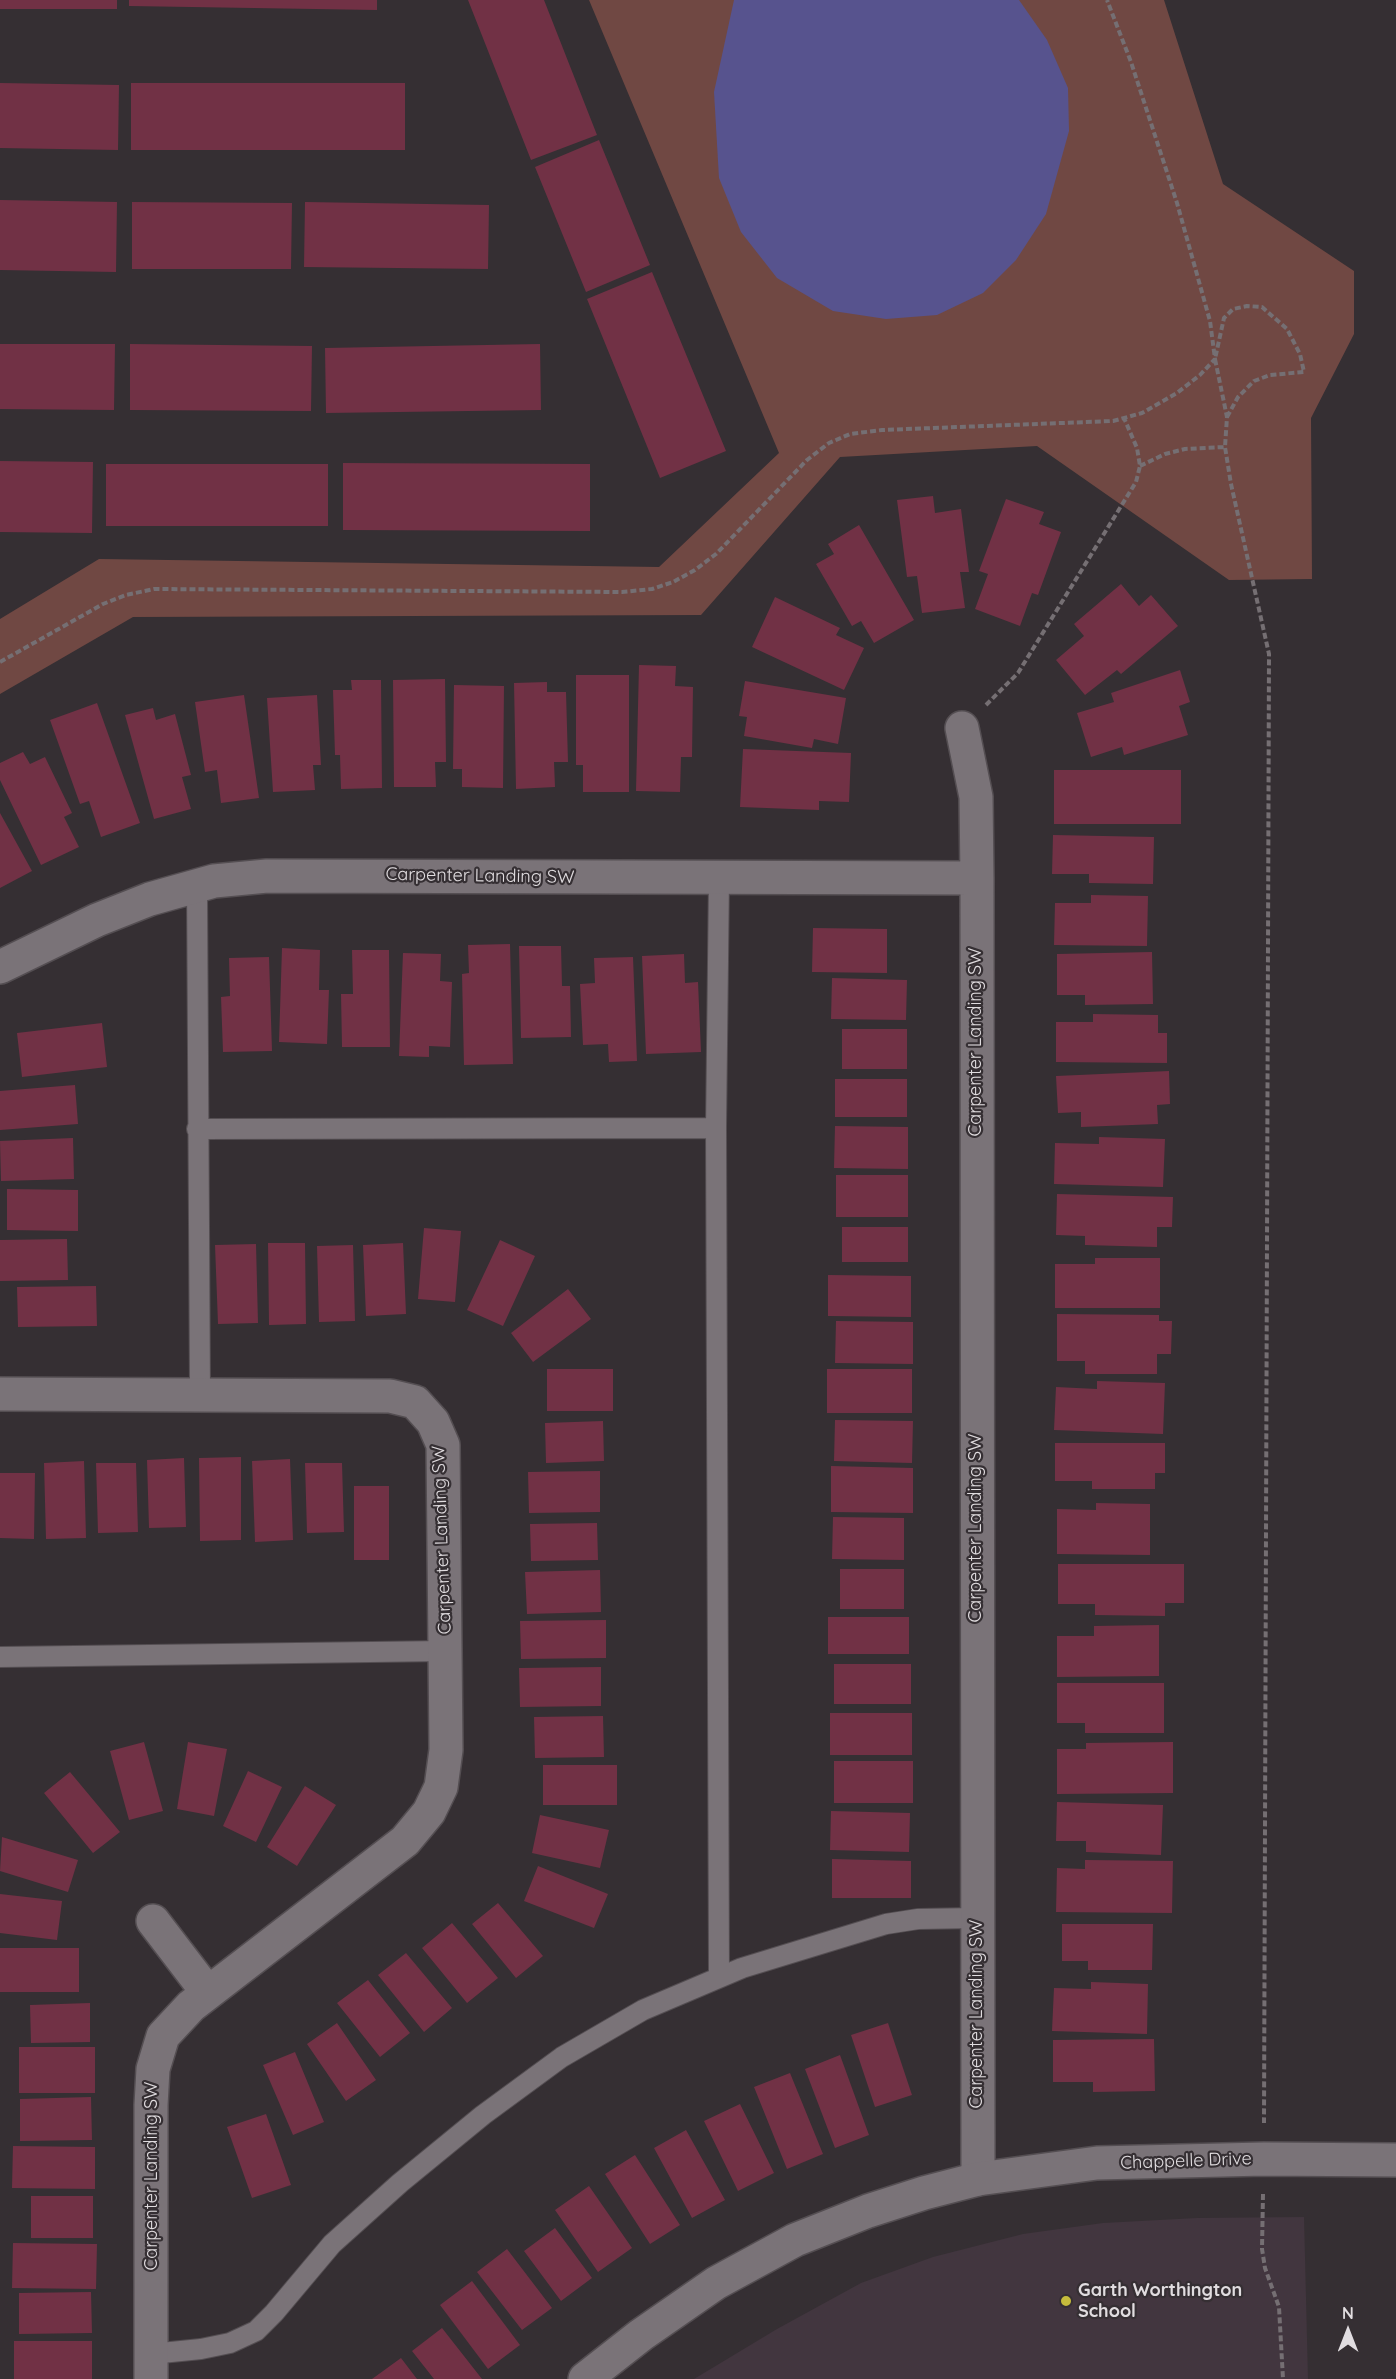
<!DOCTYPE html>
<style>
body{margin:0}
#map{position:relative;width:1396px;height:2379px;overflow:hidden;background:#352f33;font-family:Quicksand,sans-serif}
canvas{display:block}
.north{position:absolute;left:1318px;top:2301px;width:60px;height:60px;-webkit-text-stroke:4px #352f33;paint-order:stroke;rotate:0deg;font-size:16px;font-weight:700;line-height:24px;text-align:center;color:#e1dde0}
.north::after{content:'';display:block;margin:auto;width:21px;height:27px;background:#e1dde0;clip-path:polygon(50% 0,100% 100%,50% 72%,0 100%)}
</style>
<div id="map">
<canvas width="1396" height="2379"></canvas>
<div class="north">N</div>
</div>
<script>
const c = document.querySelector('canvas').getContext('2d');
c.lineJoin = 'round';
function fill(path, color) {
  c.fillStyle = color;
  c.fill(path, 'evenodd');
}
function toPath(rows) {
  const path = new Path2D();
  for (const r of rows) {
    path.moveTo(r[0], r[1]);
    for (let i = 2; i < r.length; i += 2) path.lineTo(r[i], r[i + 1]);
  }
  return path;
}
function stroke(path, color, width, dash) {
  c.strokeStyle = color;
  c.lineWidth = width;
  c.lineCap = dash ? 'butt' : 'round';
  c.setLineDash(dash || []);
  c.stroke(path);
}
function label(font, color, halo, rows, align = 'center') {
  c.font = font + ' Quicksand,sans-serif';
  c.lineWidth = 4.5;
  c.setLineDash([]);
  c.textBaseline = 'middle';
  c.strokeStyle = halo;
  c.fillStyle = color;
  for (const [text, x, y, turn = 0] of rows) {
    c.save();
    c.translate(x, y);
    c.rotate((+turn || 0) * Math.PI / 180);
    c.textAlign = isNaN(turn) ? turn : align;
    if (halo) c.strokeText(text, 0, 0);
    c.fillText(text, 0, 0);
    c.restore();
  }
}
fill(toPath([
 [1304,2217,1308,2379,694,2379,777,2329,861,2283,933,2257,1023,2234,1103,2223,1197,2218]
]), '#42363f');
fill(toPath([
 [589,0,1164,0,1223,184,1354,271,1354,334,1311,418,1312,579,1229,580,1037,446,840,457,701,615,133,617,0,694,0,619,99,559,659,567,779,453]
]), '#704843');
fill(toPath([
 [734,0,1019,0,1047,40,1068,88,1069,131,1046,214,1016,260,983,293,937,315,886,319,833,311,777,278,741,232,719,178,714,92]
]), '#57538e');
fill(toPath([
 [0,0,117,0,117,9,0,9],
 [129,0,377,0,377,10,129,6],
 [468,0,544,0,597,135,531,160],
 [0,83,119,85,118,150,0,148],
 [131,83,405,83,405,150,131,150],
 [599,140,650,265,586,292,535,167],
 [0,200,117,202,116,272,0,270],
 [132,202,292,203,291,269,132,269],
 [305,202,489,205,488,269,304,267],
 [652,272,726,451,660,478,587,299],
 [0,344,115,344,114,410,0,409],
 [130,344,312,346,311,411,130,410],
 [540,344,541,410,326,413,325,348],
 [0,461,93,462,92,533,0,532],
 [343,463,590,464,590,531,343,530],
 [106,464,328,464,328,526,106,526],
 [933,496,935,513,961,509,969,572,960,572,965,608,922,613,917,576,907,577,897,500],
 [1006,499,1044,512,1039,524,1061,532,1038,595,1032,593,1020,626,975,609,988,574,979,571],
 [859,525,914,620,874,643,861,621,852,626,816,564,834,554,828,544],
 [1121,584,1139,606,1151,595,1178,626,1121,674,1117,670,1085,695,1056,660,1084,636,1074,624],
 [775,597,840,628,836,635,864,648,844,690,752,647],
 [639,665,676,666,675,686,693,687,692,757,681,757,680,792,636,791],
 [1180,670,1190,702,1179,706,1188,735,1124,755,1122,747,1091,757,1077,713,1114,702,1111,693],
 [576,675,629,675,629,792,583,792,583,765,576,765],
 [445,679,446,762,435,762,436,787,394,787,393,680],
 [351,680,381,680,382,788,341,789,340,755,335,755,333,690,352,690],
 [745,681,846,698,838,744,814,739,812,748,744,736,747,717,739,716],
 [547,682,547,692,566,692,568,762,554,762,555,787,516,789,514,683],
 [454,685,504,686,503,788,462,787,462,769,453,769],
 [244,695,259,798,221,803,217,770,205,772,195,702],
 [317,695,321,765,313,765,315,790,273,792,267,698],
 [97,703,140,823,101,837,89,801,80,804,50,720],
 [153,708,156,720,175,714,191,775,182,777,191,809,154,819,125,715],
 [743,749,851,753,849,802,819,801,819,810,740,807],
 [23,752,30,764,45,757,72,813,64,817,79,847,41,865,0,780,0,763],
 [1054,770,1181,770,1181,824,1054,824],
 [0,813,32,871,0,888],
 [1053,835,1154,837,1153,884,1089,883,1089,874,1052,874],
 [1091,895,1148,896,1147,946,1054,945,1055,903,1091,903],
 [813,928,887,929,887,973,812,972],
 [510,944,513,1064,464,1065,462,974,469,973,468,945],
 [519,946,561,946,562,986,570,986,571,1037,521,1038],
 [282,948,320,950,319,990,329,990,327,1044,279,1042],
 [352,950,389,950,390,1047,342,1047,341,994,353,994],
 [1152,952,1153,1004,1085,1005,1085,995,1057,995,1057,954],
 [403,953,441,954,440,981,452,982,450,1047,429,1046,429,1057,399,1056],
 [684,954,685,983,698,982,701,1052,646,1054,642,956],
 [269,957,272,1051,223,1052,221,997,230,996,229,958],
 [633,957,637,1061,609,1062,608,1044,583,1045,580,984,595,983,594,958],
 [832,978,907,980,906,1020,831,1019],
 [1093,1014,1158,1015,1158,1033,1167,1033,1167,1063,1056,1062,1056,1022,1093,1022],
 [102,1023,107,1067,22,1077,17,1033],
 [842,1029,907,1029,907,1069,842,1069],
 [1169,1071,1170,1104,1157,1105,1158,1124,1081,1127,1081,1112,1058,1113,1056,1076],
 [835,1079,907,1079,907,1117,835,1117],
 [75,1085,78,1124,0,1130,0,1091],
 [835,1126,908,1127,908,1169,834,1168],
 [1099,1137,1165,1139,1163,1187,1054,1184,1055,1143,1099,1144],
 [73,1138,74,1179,1,1181,0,1141],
 [836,1175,908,1175,908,1217,836,1217],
 [7,1189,78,1190,78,1231,7,1230],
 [1057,1194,1173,1197,1172,1227,1157,1227,1157,1247,1085,1245,1085,1236,1056,1235],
 [842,1227,908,1227,908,1262,842,1262],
 [424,1228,461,1231,455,1302,418,1299],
 [67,1239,68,1280,0,1281,0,1240],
 [500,1240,535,1256,503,1326,467,1310],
 [268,1243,305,1243,306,1324,269,1325],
 [403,1243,406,1314,366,1316,363,1245],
 [256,1244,258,1323,218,1324,215,1245],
 [353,1245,355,1321,319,1322,317,1246],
 [1095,1258,1160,1258,1160,1308,1055,1308,1055,1264,1095,1264],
 [828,1275,911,1276,911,1317,828,1316],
 [96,1286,97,1326,18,1327,17,1287],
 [568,1289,591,1319,533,1362,511,1333],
 [1057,1314,1159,1315,1159,1321,1172,1321,1171,1354,1157,1354,1157,1374,1085,1374,1085,1361,1057,1361],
 [836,1321,913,1322,913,1364,835,1363],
 [547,1369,613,1369,613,1411,547,1411],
 [827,1369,912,1369,912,1413,827,1413],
 [1097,1381,1165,1383,1163,1434,1054,1430,1056,1387,1097,1389],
 [835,1420,913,1421,912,1463,834,1461],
 [603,1421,604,1461,546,1463,545,1423],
 [1055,1443,1165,1443,1165,1473,1155,1473,1155,1489,1092,1489,1092,1481,1055,1481],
 [241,1457,241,1540,200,1541,199,1458],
 [184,1458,186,1527,149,1528,147,1460],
 [290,1459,293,1540,255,1542,252,1461],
 [84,1461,86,1538,46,1539,44,1463],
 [96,1463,136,1463,138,1532,98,1533],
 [305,1463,342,1463,344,1532,307,1533],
 [831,1466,913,1468,913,1513,831,1512],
 [600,1471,600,1512,529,1513,528,1472],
 [0,1473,35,1473,34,1539,0,1538],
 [354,1486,389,1486,389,1560,354,1560],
 [1096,1503,1150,1504,1150,1555,1057,1554,1057,1509,1096,1510],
 [833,1517,904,1518,904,1560,832,1559],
 [597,1523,598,1560,531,1561,530,1524],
 [1058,1564,1184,1564,1184,1603,1165,1603,1165,1616,1095,1615,1095,1604,1058,1604],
 [840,1569,904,1569,904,1609,840,1609],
 [600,1570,601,1612,527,1614,525,1572],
 [828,1617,909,1617,909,1654,828,1654],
 [606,1620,606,1658,521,1659,520,1621],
 [1159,1625,1159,1676,1057,1677,1057,1636,1094,1636,1094,1626],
 [834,1664,911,1664,911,1704,834,1704],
 [601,1667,601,1706,520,1707,519,1668],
 [1057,1683,1164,1683,1164,1733,1085,1733,1085,1723,1057,1723],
 [830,1713,912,1713,912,1755,830,1755],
 [603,1716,604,1757,535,1758,534,1717],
 [144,1742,163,1811,129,1820,110,1751],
 [188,1742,227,1749,214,1816,177,1809],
 [1173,1742,1173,1793,1057,1794,1057,1749,1086,1749,1086,1743],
 [834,1761,913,1761,913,1803,834,1803],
 [543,1765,617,1765,617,1805,543,1805],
 [248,1771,282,1787,256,1842,223,1826],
 [70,1772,120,1832,93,1853,44,1793],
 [305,1786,336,1805,297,1866,267,1847],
 [1057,1802,1163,1805,1161,1855,1086,1852,1086,1841,1056,1841],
 [831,1811,910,1813,909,1852,830,1850],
 [540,1815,609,1830,600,1868,532,1853],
 [2,1837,78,1860,68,1892,0,1871],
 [832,1859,911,1861,911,1898,832,1898],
 [1085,1860,1173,1861,1172,1913,1056,1912,1057,1868,1085,1869],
 [538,1866,608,1894,594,1928,524,1901],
 [0,1894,62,1901,57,1940,0,1933],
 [498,1903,543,1956,516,1978,472,1924],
 [452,1923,498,1978,467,2003,422,1948],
 [1062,1924,1153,1924,1152,1970,1088,1970,1088,1961,1062,1961],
 [0,1948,79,1948,79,1992,0,1992],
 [406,1953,452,2008,424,2032,378,1975],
 [368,1980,410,2033,380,2057,337,2003],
 [1091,1982,1148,1984,1147,2034,1052,2031,1054,1988,1091,1989],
 [90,2003,90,2042,31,2043,30,2005],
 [337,2023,376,2080,346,2101,307,2044],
 [888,2023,912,2095,875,2107,851,2035],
 [1154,2039,1155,2091,1093,2092,1093,2082,1053,2082,1053,2040],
 [19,2047,95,2047,95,2093,19,2093],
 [295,2052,324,2122,293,2135,263,2065],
 [840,2055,869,2135,835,2148,805,2069],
 [790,2073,823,2154,787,2169,754,2087],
 [91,2097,92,2140,20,2141,20,2099],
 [740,2104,774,2173,738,2191,704,2121],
 [266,2114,291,2185,252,2198,227,2127],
 [686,2130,725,2200,692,2218,654,2148],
 [13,2146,95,2147,95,2189,12,2188],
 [635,2155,680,2225,650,2244,605,2174],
 [589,2186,632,2248,598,2272,555,2210],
 [31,2196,93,2196,93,2238,31,2238],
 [555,2228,592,2278,561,2301,524,2251],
 [13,2243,97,2244,96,2289,12,2288],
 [507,2249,552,2308,522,2330,477,2272],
 [472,2281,520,2345,488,2369,440,2305],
 [91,2292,92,2333,19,2334,19,2293],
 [442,2328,482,2379,434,2379,412,2351],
 [14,2341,92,2341,92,2379,14,2379],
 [401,2358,417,2379,372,2379]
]), '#713145');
const service = toPath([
 [719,878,716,1128,719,1977],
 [197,886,200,1394],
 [197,1129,716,1128],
 [0,1657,445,1651],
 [151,2354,201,2349,230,2343,256,2331,274,2313,332,2244,400,2183,483,2115,562,2057,643,2010,742,1968,886,1924,918,1919,976,1918]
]);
const minor = toPath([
 [962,728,976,797,977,878],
 [0,967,97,920,150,899,214,881,267,876,977,878,978,2179],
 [0,1394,390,1396,415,1402,433,1422,443,1445,446,1750,441,1787,429,1812,405,1841,191,2006,163,2036,153,2069,151,2105,151,2379],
 [153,1921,208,1993]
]);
const tertiary = toPath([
 [585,2379,641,2335,716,2283,795,2240,868,2211,924,2193,978,2179,1097,2163,1264,2159,1396,2160]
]);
stroke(service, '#544e52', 22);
stroke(minor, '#544e52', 36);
stroke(tertiary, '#544e52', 36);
stroke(toPath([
 [1227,417,1238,397,1254,381,1270,375,1304,372,1300,354,1287,329,1262,307,1247,306,1233,309,1224,318,1215,359,1227,417,1225,447,1231,484,1269,654,1264,2123],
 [1140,466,1165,454,1185,449,1225,447],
 [0,662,103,604,126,595,154,589,622,592,652,589,673,582,695,570,716,554,807,460,829,443,850,434,882,430,1113,421,1142,413,1177,393,1200,375,1215,359,1210,321,1177,203,1131,62,1107,0],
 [986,705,1018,673,1136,482,1140,466,1137,448,1124,418],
 [1263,2194,1262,2249,1265,2268,1279,2307,1283,2379]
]), '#756f73', 4, [6, 3]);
stroke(service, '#7a7378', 20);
stroke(minor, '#7a7378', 33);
stroke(tertiary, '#7a7378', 33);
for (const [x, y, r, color] of [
 [1066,2301,6,"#c6bc3c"]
]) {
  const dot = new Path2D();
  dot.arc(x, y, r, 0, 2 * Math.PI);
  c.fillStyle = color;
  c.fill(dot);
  stroke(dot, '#352f33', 2);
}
label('18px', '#e1dde0', '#352f33', [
 ["Carpenter Landing SW",480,876,1],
 ["Carpenter Landing SW",976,1042,-90],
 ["Carpenter Landing SW",976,1528,-90],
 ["Carpenter Landing SW",442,1540,-92],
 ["Carpenter Landing SW",977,2014,-90],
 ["Chappelle Drive",1186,2161,-2],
 ["Carpenter Landing SW",152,2176,-90]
]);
label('bold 18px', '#e1dde0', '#352f33', [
 ["Garth Worthington",1078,2291],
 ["School",1078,2312]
], 'left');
</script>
